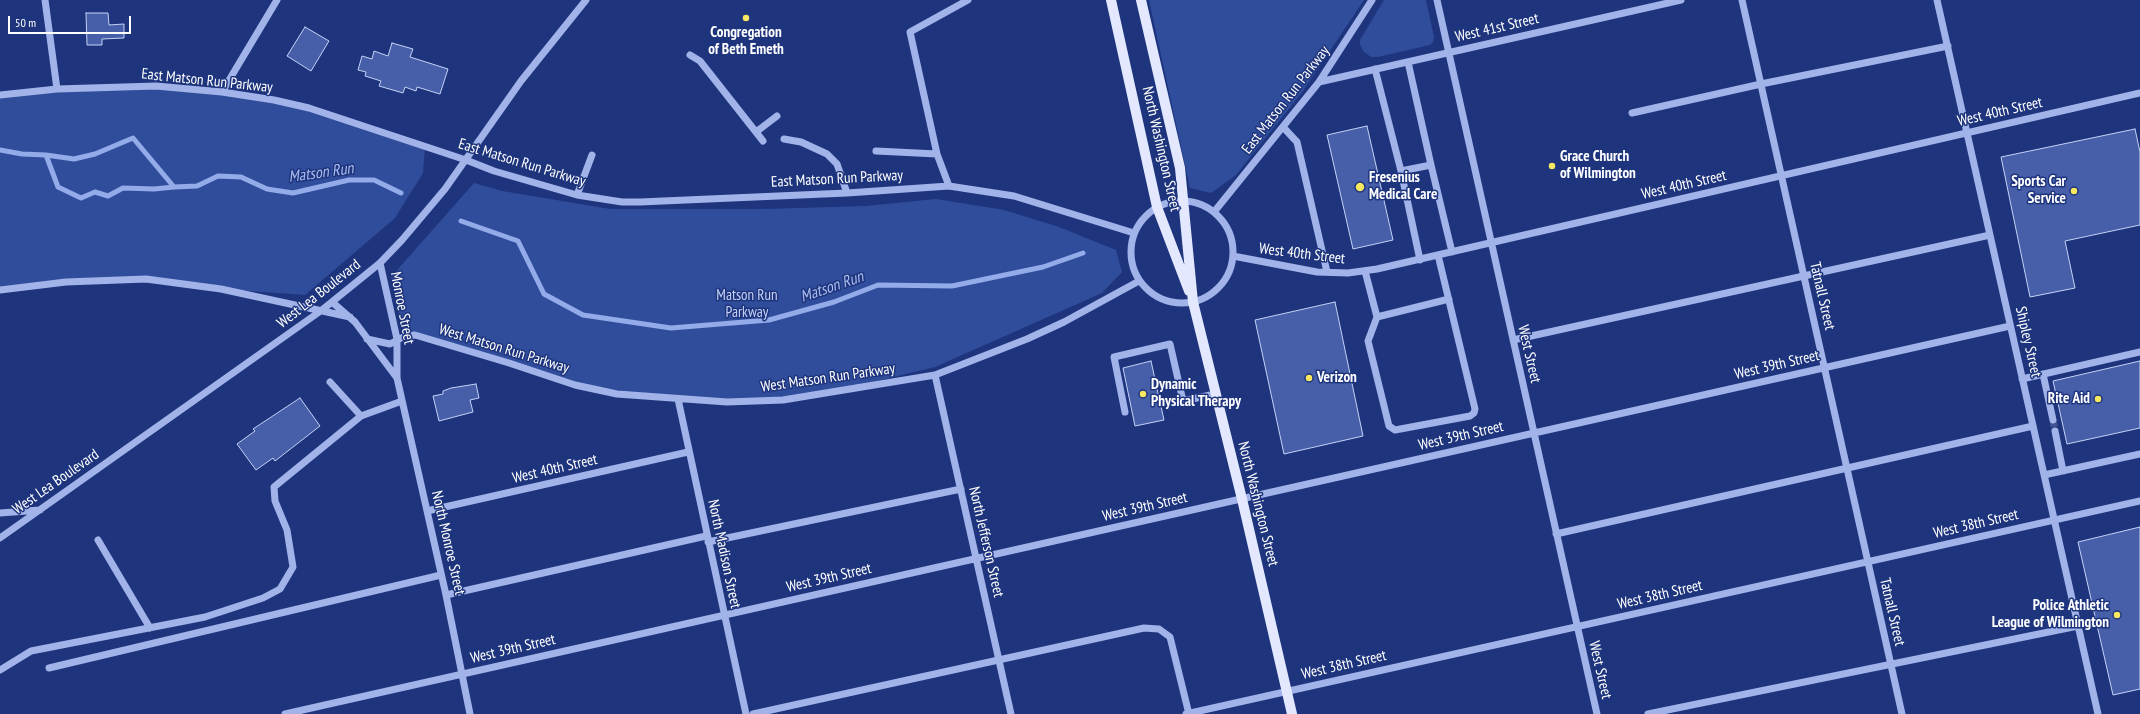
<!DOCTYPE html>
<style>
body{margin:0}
#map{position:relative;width:2140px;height:714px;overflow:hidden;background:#1e357e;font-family:"PT Sans Narrow",sans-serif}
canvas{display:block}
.scale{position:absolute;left:8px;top:16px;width:123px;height:18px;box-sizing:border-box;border:2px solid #fff;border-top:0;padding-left:5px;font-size:12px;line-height:14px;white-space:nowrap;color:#fff;-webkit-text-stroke:3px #1e357e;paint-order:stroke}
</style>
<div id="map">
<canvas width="2140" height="714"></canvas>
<div class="scale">50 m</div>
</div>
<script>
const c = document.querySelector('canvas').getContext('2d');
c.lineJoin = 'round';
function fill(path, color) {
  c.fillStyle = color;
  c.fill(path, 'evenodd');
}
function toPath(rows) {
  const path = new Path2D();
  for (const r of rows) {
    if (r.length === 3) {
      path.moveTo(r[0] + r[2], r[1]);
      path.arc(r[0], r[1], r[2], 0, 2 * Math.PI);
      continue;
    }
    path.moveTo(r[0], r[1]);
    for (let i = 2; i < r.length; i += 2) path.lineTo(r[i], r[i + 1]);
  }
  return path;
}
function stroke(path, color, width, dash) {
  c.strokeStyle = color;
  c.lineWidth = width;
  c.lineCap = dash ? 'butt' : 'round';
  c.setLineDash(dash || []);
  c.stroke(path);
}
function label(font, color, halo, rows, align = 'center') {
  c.font = font + ' "PT Sans Narrow",sans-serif';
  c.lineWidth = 3;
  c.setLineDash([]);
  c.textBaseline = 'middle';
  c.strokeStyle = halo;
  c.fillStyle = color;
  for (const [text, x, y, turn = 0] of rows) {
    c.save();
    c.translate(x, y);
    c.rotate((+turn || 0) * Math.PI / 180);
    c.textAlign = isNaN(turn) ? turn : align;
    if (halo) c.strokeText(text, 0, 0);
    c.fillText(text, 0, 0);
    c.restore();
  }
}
fill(toPath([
 [1149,0,1364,0,1303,91,1236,175,1211,193,1190,188],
 [1384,0,1426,0,1434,37,1433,42,1430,45,1378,57,1371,57,1363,51,1360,44,1360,40],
 [156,86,274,100,425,146,423,173,395,218,305,295,221,289,146,279,0,289,0,95],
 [474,183,502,191,610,209,765,209,866,206,936,199,1004,210,1059,227,1116,250,1122,272,1102,293,935,367,822,394,750,402,630,395,547,376,415,335,400,319,391,277]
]), '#304d9c');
stroke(toPath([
 [0,150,22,154,46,155,74,159,95,154,133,138,174,187,197,186,218,176,241,177,267,189,293,193,349,180,374,180,401,193],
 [46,155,58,187,81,198,95,192,108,196,123,188,154,189,174,187],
 [461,221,518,241,544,294,583,315,671,328,769,320,834,302,878,285,952,286,1043,267,1083,253]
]), '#94abea', 5);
const building = toPath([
 [86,13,108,13,109,25,124,24,124,38,102,39,102,45,87,45,86,13],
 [305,27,329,41,311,71,287,56,305,27],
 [392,43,413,49,410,57,448,69,440,94,417,87,416,91,405,87,403,93,379,86,381,81,365,76,366,72,358,70,362,56,372,59,374,51,388,56,392,43],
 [1367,126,1393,240,1353,249,1327,135,1367,126],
 [2135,129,2140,152,2140,225,2065,241,2075,288,2030,297,2001,157,2135,129],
 [1335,302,1363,436,1284,454,1255,320,1335,302],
 [1151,361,1164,420,1135,426,1123,368,1151,361],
 [2140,361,2140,428,2067,444,2053,381,2140,361],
 [476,384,479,398,470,400,473,412,439,421,433,396,443,394,443,391,451,388,476,384],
 [300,398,320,426,275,461,273,458,256,470,237,444,255,431,253,429,300,398],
 [2140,527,2140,689,2113,695,2078,542,2140,527]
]);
fill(building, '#465fa8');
stroke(building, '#c5d2f6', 1);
stroke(toPath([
 [2053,420,2055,431]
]), '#405391', 7, [7, 3.5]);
stroke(toPath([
 [45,0,57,89],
 [1437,0,1597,714],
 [1742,0,1902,714],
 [1937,0,2098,714],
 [690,55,700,61,763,141],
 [1408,62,1431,165,1452,252],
 [1375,69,1401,171,1420,260],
 [1319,82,1681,0],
 [222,92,277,0],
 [0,95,57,89,156,86,222,92,274,100,309,108,466,160,494,171,577,195,622,202,640,202,847,193,949,186,1014,196,1134,233],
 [1632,113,1761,84,1948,46],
 [1283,127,1297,142,1327,272],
 [756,132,777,116],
 [784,139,801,142,827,154,837,164,847,193],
 [876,151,937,154,949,186],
 [937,154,910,32,968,0],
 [1401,171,1431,165],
 [577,195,592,155],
 [1182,252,51],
 [1214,212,1319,82,1372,0],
 [1233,256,1317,272,1348,273,1377,269,2140,93],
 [380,263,397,339,397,378,446,595,470,714],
 [1365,271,1377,317,1368,341,1389,426,1395,430,1470,416,1474,413,1475,409,1438,255],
 [0,290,66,282,146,279,221,289,350,317],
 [332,302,355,322,397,378],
 [1377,317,1449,299],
 [367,339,390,344,405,336,415,335,509,363,575,385,617,394,727,402,783,400,935,375,1027,339,1064,322,1139,281],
 [1513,340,1990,235],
 [2043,374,2053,420],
 [935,375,1011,714],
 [2022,379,2140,352],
 [330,382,361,416,402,401],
 [678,399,746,714],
 [1125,412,1114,357,1170,344,1183,401,1215,394],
 [2055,431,2063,471],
 [2044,475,2140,454],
 [427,511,688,452],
 [0,513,40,510],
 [1556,534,2033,426],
 [0,538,322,310,380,263,402,240,445,189,521,81,586,0],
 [98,540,150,628],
 [708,542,961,489],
 [446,595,706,536],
 [49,668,441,575],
 [0,670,31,651,205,617,263,598,280,589,293,567,287,530,275,501,274,487,361,416],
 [285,714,2010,326],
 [753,714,1144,628,1159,629,1170,637,1189,714],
 [1186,714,2140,501],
 [1648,714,2078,626]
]), '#a1b3e8', 7);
stroke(toPath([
 [1111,0,1157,207,1189,291],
 [1141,0,1180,168,1193,302,1242,499,1292,714]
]), '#e3e8fe', 10);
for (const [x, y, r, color] of [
 [746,18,4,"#f7e860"],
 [1552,166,4,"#f7e860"],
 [1360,187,5,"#f7e860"],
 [2074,191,4,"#f7e860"],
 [1309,378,4,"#f7e860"],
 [1143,394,4,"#f7e860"],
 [2098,399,4,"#f7e860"],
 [2117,615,4,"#f7e860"]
]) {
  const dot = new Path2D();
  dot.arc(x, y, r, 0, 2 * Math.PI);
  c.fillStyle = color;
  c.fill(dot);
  stroke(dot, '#1e357e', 1.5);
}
label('15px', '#fff', '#1e357e', [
 ["West 41st Street",1497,28,-13],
 ["East Matson Run Parkway",207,81,6],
 ["East Matson Run Parkway",1286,100,-52],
 ["West 40th Street",2000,112,-13],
 ["North Washington Street",1161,149,77],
 ["East Matson Run Parkway",522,163,17],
 ["East Matson Run Parkway",837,179,-3],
 ["West 40th Street",1684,185,-13],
 ["West 40th Street",1302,254,7],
 ["West Lea Boulevard",319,294,-38],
 ["Tatnall Street",1822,296,77],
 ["Monroe Street",402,308,79],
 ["Shipley Street",2028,342,77],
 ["West Matson Run Parkway",504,349,17],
 ["West Street",1529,354,77],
 ["West 39th Street",1777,365,-13],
 ["West Matson Run Parkway",828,378,-8],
 ["West 39th Street",1461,436,-13],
 ["West 40th Street",555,469,-13],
 ["West Lea Boulevard",56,482,-35],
 ["North Washington Street",1258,504,76],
 ["West 39th Street",1145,507,-13],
 ["West 38th Street",1976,524,-13],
 ["North Jefferson Street",986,542,77],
 ["North Monroe Street",448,543,77],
 ["North Madison Street",724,554,78],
 ["West 39th Street",829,578,-13],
 ["West 38th Street",1660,595,-13],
 ["Tatnall Street",1892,612,77],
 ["West 39th Street",513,649,-13],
 ["West 38th Street",1344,665,-13],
 ["West Street",1600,670,77]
]);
label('bold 15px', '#fff', '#1e357e', [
 ["Congregation",746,33,"center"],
 ["of Beth Emeth",746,50,"center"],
 ["Grace Church",1560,157],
 ["of Wilmington",1560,174],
 ["Fresenius",1369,178],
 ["Medical Care",1369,195],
 ["Sports Car",2066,182,"right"],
 ["Service",2066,199,"right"],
 ["Verizon",1317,378],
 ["Dynamic",1151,385],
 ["Physical Therapy",1151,402],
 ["Rite Aid",2090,399,"right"],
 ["Police Athletic",2109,606,"right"],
 ["League of Wilmington",2109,623,"right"]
], 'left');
label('15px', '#c5d2f6', '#1e357e', [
 ["Matson Run",747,296],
 ["Parkway",747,313]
]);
label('italic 16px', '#acbef0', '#1e357e', [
 ["Matson Run",321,173,-8],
 ["Matson Run",832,287,-19]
]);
</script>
